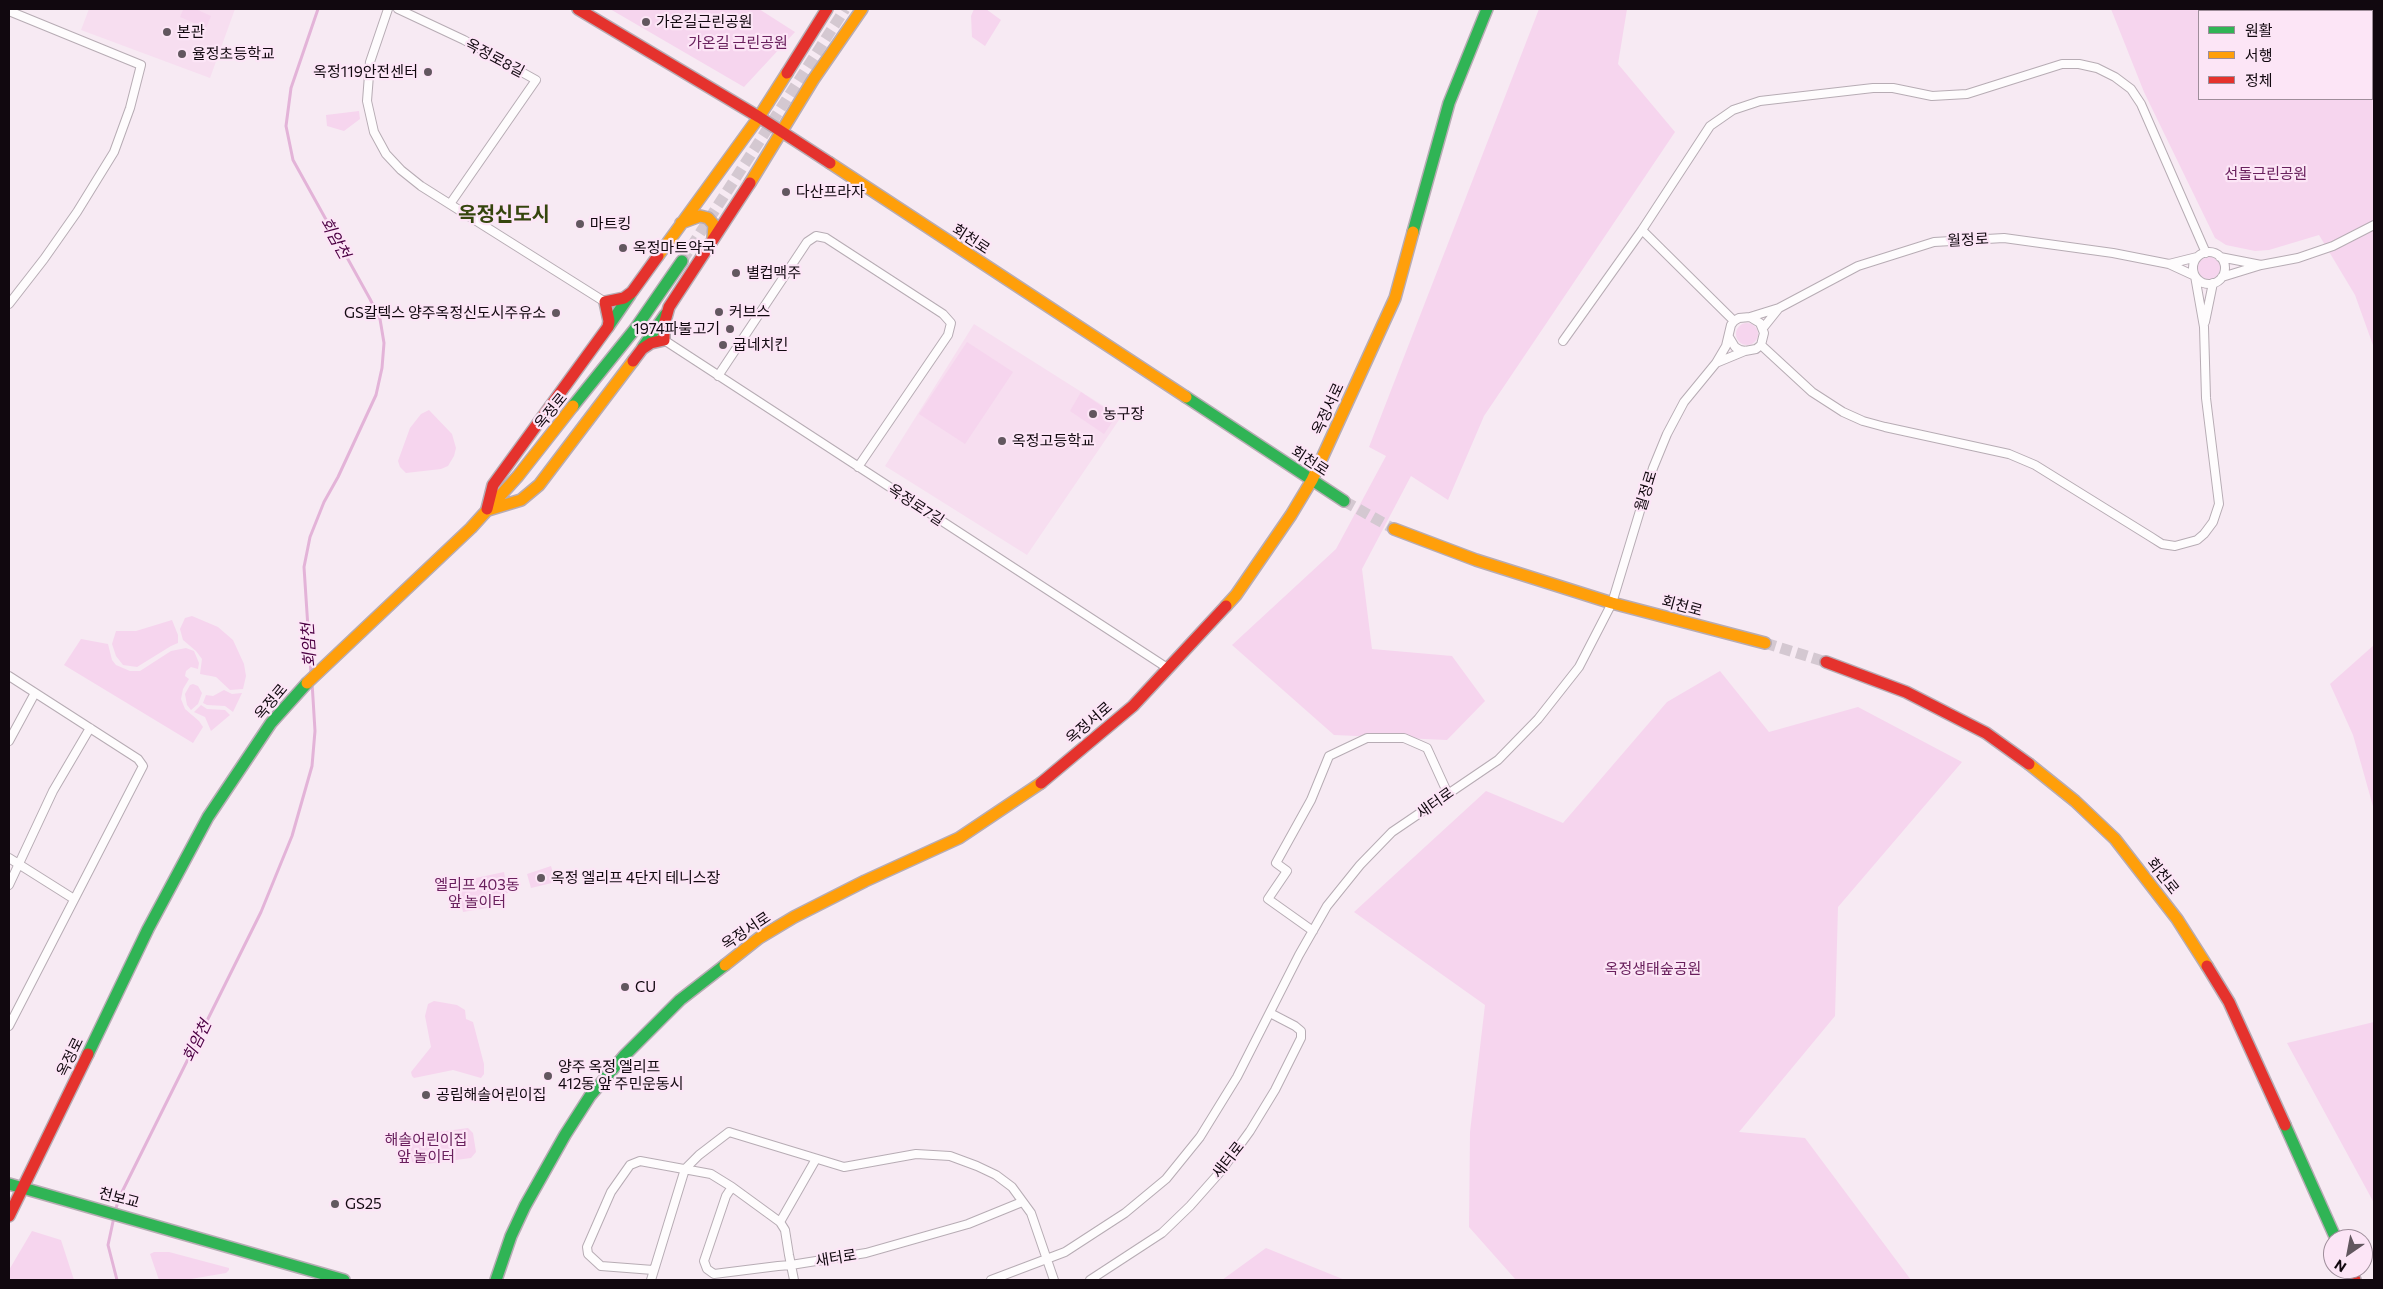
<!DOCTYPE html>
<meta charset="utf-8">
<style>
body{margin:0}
#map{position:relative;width:2383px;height:1289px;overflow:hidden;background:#f7eaf3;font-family:Commissioner,"Noto Sans KR",sans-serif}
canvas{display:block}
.frame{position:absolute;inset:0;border:10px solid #11080f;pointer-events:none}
.legend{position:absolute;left:2198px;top:10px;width:175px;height:90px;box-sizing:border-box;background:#fce5f6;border:1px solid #9e8d9a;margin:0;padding:6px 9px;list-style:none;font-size:15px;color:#11080f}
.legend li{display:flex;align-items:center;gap:10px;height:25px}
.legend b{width:25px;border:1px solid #9e8d9a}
.north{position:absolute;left:2323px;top:1229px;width:50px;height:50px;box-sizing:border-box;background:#fce5f6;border:1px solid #9e8d9a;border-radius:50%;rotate:213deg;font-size:14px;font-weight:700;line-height:20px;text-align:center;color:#11080f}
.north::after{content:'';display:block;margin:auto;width:18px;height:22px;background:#62575f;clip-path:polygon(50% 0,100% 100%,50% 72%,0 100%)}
</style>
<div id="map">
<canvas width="2383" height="1289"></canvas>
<div class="frame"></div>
<ul class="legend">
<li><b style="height:6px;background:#30b455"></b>원활</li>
<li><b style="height:6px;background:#ff9f0a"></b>서행</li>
<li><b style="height:6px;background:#e5322d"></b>정체</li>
</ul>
<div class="north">N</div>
</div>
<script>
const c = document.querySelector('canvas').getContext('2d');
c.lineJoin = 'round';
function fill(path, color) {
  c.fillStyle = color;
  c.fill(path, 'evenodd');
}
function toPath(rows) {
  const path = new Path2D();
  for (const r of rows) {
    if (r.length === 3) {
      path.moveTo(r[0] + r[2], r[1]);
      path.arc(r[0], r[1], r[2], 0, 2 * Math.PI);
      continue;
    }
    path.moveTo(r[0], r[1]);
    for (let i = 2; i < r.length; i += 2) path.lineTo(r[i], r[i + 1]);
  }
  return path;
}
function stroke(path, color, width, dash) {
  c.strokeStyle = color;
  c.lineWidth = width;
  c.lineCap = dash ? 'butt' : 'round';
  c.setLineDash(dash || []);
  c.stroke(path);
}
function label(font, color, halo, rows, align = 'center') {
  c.font = font + ' Commissioner,"Noto Sans KR",sans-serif';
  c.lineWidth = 4.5;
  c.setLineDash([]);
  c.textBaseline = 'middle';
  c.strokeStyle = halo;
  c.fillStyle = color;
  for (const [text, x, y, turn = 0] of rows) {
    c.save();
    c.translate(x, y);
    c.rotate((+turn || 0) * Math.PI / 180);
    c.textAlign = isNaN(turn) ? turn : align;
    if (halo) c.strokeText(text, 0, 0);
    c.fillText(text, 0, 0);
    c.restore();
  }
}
fill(toPath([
 [89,9,235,9,210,78,81,30],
 [974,324,1121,417,1027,555,885,466]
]), '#f7def0');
fill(toPath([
 [610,9,759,9,795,32,744,87],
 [974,9,986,9,1001,20,985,46,972,37,971,16],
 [1539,9,1627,9,1618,64,1675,132,1484,416,1448,500,1411,476,1362,569,1372,649,1452,656,1485,701,1447,740,1334,735,1232,645,1336,549,1386,456,1369,447],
 [2111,9,2374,9,2374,348,2355,295,2319,235,2269,250,2255,251,2226,245,2215,238,2144,92],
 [2199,11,2372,11,2372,99,2199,99],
 [183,10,198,10,211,16,206,28,180,17],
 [359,111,360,119,344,131,327,126,326,115],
 [2209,268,11],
 [1747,334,11],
 [967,342,1013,372,965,444,919,414],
 [1081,392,1116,416,1104,434,1070,411],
 [429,410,452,434,456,448,454,456,448,466,441,469,406,473,400,467,398,461,410,428,421,414],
 [192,616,218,627,233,640,244,664,246,676,243,689,230,690,216,677,200,674,202,659,196,651,183,640,180,629,185,618],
 [172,620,178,635,178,643,171,646,137,667,123,665,116,656,112,644,116,631,136,631],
 [81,639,108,644,112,660,116,665,130,671,140,671,171,651,186,648,194,651,199,663,198,669,191,667,186,671,185,676,189,679,183,689,181,699,185,709,199,721,203,727,193,743,64,665],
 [2374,645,2374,810,2353,735,2330,684],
 [1720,671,1769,732,1858,707,1962,762,1838,907,1835,1016,1739,1132,1805,1138,1911,1280,1516,1280,1469,1227,1470,1132,1485,1005,1354,912,1486,791,1563,823,1667,702],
 [193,684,198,686,202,693,198,704,191,710,187,705,185,694,190,685],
 [224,690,232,694,242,693,233,712,225,706,207,705,203,703,206,695,213,696],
 [201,705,207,709,225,710,230,715,211,731,205,717,194,712],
 [551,866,556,882,531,888,527,874],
 [504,872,508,893,497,895,499,906,463,912,457,882],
 [434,1001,457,1005,465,1010,466,1019,473,1022,484,1064,484,1074,481,1078,453,1070,414,1078,412,1076,411,1072,431,1047,425,1016,428,1004],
 [2374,1022,2374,1203,2287,1043],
 [468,1128,473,1133,476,1152,471,1158,419,1165,412,1162,407,1141,409,1136],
 [32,1231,61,1240,74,1280,9,1280,9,1270],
 [1266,1248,1345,1280,1222,1280],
 [154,1252,169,1252,229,1268,229,1270,226,1273,185,1280,159,1280,150,1254]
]), '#f6d5ee');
stroke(toPath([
 [311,674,304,567,310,537,324,502,338,477,376,395,382,368,384,343,380,319,370,299,293,160,286,126,291,88,318,9],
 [115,1211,120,1196,261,912,292,836,312,766,315,731,312,682],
 [114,1217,108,1245,117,1280]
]), '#e3b3d8', 3);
stroke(toPath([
 [682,261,845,9],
 [1344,501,1394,529],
 [1765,643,1826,662]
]), '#d4c8d1', 11, [11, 5.5]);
const street = toPath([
 [388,9,370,62,367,101,374,132,386,154,401,170,421,186,605,302],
 [398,9,464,40,536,80,450,204],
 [9,11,141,65,130,108,114,152,77,212,44,259,9,304],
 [1642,230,1734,321],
 [2209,268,16],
 [2220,257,2261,265,2222,277],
 [2261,265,2298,258,2333,246,2374,225],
 [1779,308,1858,266,1934,242,2004,238,2113,253,2169,264],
 [1750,317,1779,308,1763,328],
 [2205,322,2213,283],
 [1729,337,1735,347,1740,350,1745,351,1756,349,1761,345,1764,333,1760,323,1750,317,1739,318,1734,321,1731,325,1726,346,1716,363,1745,351],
 [664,340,1169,669],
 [1563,341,1642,230,1710,126,1733,110,1760,101,1873,88,1893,88,1932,96,1967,94,2062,64,2079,64,2097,68,2115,77,2131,89,2141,104,2206,253],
 [1761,345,1812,392,1843,412,1863,421,1885,427,2009,454,2035,465,2151,537,2162,544,2175,546,2197,540,2204,534,2213,522,2219,504,2206,398,2204,327,2195,276,2169,264,2197,257],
 [718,376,807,242,816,236,826,238,943,314,951,323,948,335,858,467],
 [9,676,138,759,143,766,9,1026],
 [9,741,35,693],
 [9,858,74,899],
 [9,885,53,791,90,728],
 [1313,931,1268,899,1287,871,1276,863,1311,800,1329,756,1367,738,1404,738,1427,748,1448,794],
 [780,1222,816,1159],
 [653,1270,601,1266,588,1254,587,1247,611,1192,630,1165,640,1161,711,1174,732,1187],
 [651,1280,685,1169,699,1155,729,1132,844,1167,916,1154,950,1156,977,1166,996,1175,1012,1187,1031,1213,1054,1280],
 [794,1280,789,1255,785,1230,780,1222,732,1187,726,1196,704,1261,707,1269,714,1274,778,1266,791,1265,866,1253,968,1224,1022,1202],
 [991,1280,1065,1252,1125,1213,1166,1179,1200,1137,1237,1077,1299,955,1327,906,1360,865,1392,832,1498,760,1538,719,1579,667,1612,603,1653,468,1667,434,1684,402,1716,363],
 [1090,1280,1162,1233,1190,1206,1221,1171,1250,1131,1275,1090,1301,1038,1301,1031,1295,1026,1270,1013]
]);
const fast = toPath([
 [1413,232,1449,103,1487,9],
 [608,327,630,295],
 [643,347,665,315],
 [1186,397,1344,501],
 [573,406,635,329,682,261],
 [88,1054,148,929,208,817,271,723,307,683],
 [2285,1125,2336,1239],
 [9,1184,344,1280],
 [496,1280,511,1236,525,1206,565,1135,590,1096,624,1056,680,1000,725,965]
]);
const slow = toPath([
 [830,163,1186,397],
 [750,183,813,80,862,9],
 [681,223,700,216,708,218,714,225,713,238],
 [658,256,759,117,787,73],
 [488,510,521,500,539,485,633,361],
 [1394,529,1476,560,1612,603,1765,643],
 [1226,606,1236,595,1291,515,1312,480,1395,298,1413,232],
 [307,683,471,528,518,476,573,406],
 [2029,764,2075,801,2115,839,2177,919,2207,966],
 [725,965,759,938,794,917,865,881,959,838,1041,783]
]);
const jam = toPath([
 [578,9,759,117,830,163],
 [787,73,827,9],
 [633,361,642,349,651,343,664,340,664,325,669,307,750,183],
 [487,509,493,485,608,327,609,321,605,302,624,298,632,292,658,256],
 [1826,662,1906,692,1986,733,2029,764],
 [1041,783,1133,706,1226,606],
 [2207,966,2229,1002,2285,1125],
 [9,1216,88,1054],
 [2350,1269,2355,1280]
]);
stroke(street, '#b7acb4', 10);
stroke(fast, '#b7acb4', 14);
stroke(slow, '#b7acb4', 14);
stroke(jam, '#b7acb4', 14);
stroke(street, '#fefcfd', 8);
stroke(fast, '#30b455', 11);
stroke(slow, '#ff9f0a', 11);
stroke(jam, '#e5322d', 11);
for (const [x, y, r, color] of [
 [646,22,5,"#62575f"],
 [167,32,5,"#62575f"],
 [182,54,5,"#62575f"],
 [428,72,5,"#62575f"],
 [786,192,5,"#62575f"],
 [580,224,5,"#62575f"],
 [623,248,5,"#62575f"],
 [736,273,5,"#62575f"],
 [719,312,5,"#62575f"],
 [556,313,5,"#62575f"],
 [730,329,5,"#62575f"],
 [723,345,5,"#62575f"],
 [1093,414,5,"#62575f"],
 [1002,441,5,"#62575f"],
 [541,878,5,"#62575f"],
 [625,987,5,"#62575f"],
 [548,1076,5,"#62575f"],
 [426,1095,5,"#62575f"],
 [335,1204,5,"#62575f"]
]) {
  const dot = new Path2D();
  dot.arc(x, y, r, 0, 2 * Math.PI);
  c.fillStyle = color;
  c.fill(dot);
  stroke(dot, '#fce5f6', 2);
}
label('15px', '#11080f', '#fce5f6', [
 ["가온길근린공원",656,22],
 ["본관",177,32],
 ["율정초등학교",192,54],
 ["옥정119안전센터",418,72,"right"],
 ["다산프라자",796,192],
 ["마트킹",590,224],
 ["옥정마트약국",633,248],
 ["별컵맥주",746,273],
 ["커브스",729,312],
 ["GS칼텍스 양주옥정신도시주유소",546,313,"right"],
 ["1974파불고기",720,329,"right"],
 ["굽네치킨",733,345],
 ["농구장",1103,414],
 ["옥정고등학교",1012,441],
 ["옥정 엘리프 4단지 테니스장",551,878],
 ["CU",635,987],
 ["양주 옥정 엘리프",558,1067],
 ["412동 앞 주민운동시",558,1084],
 ["공립해솔어린이집",436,1095],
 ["GS25",345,1204]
], 'left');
label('15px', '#69205d', '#fce5f6', [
 ["가온길 근린공원",738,43],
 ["선돌근린공원",2266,174],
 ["엘리프 403동",477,885],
 ["앞 놀이터",477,902],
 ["옥정생태숲공원",1653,969],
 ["해솔어린이집",426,1140],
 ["앞 놀이터",426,1157]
]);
label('15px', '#11080f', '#fce5f6', [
 ["옥정로8길",495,58,28],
 ["회천로",971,239,33],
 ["월정로",1968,240,-3],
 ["옥정서로",1328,409,-65],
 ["옥정로",551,411,-51],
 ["회천로",1310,461,33],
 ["월정로",1646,491,-73],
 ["옥정로7길",916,505,33],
 ["회천로",1682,606,15],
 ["옥정로",271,702,-50],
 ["옥정서로",1089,723,-41],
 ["새터로",1435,803,-35],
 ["회천로",2163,876,52],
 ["옥정서로",746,931,-34],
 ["옥정로",70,1057,-64],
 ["새터로",1228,1160,-52],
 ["천보교",119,1198,15],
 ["새터로",836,1258,-9]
]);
label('italic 16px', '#4c0043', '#fce5f6', [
 ["회암천",335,238,61],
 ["회암천",309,645,-94],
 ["회암천",197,1041,-64]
]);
label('bold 20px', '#35450d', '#fce5f6', [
 ["옥정신도시",504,214]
]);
</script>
